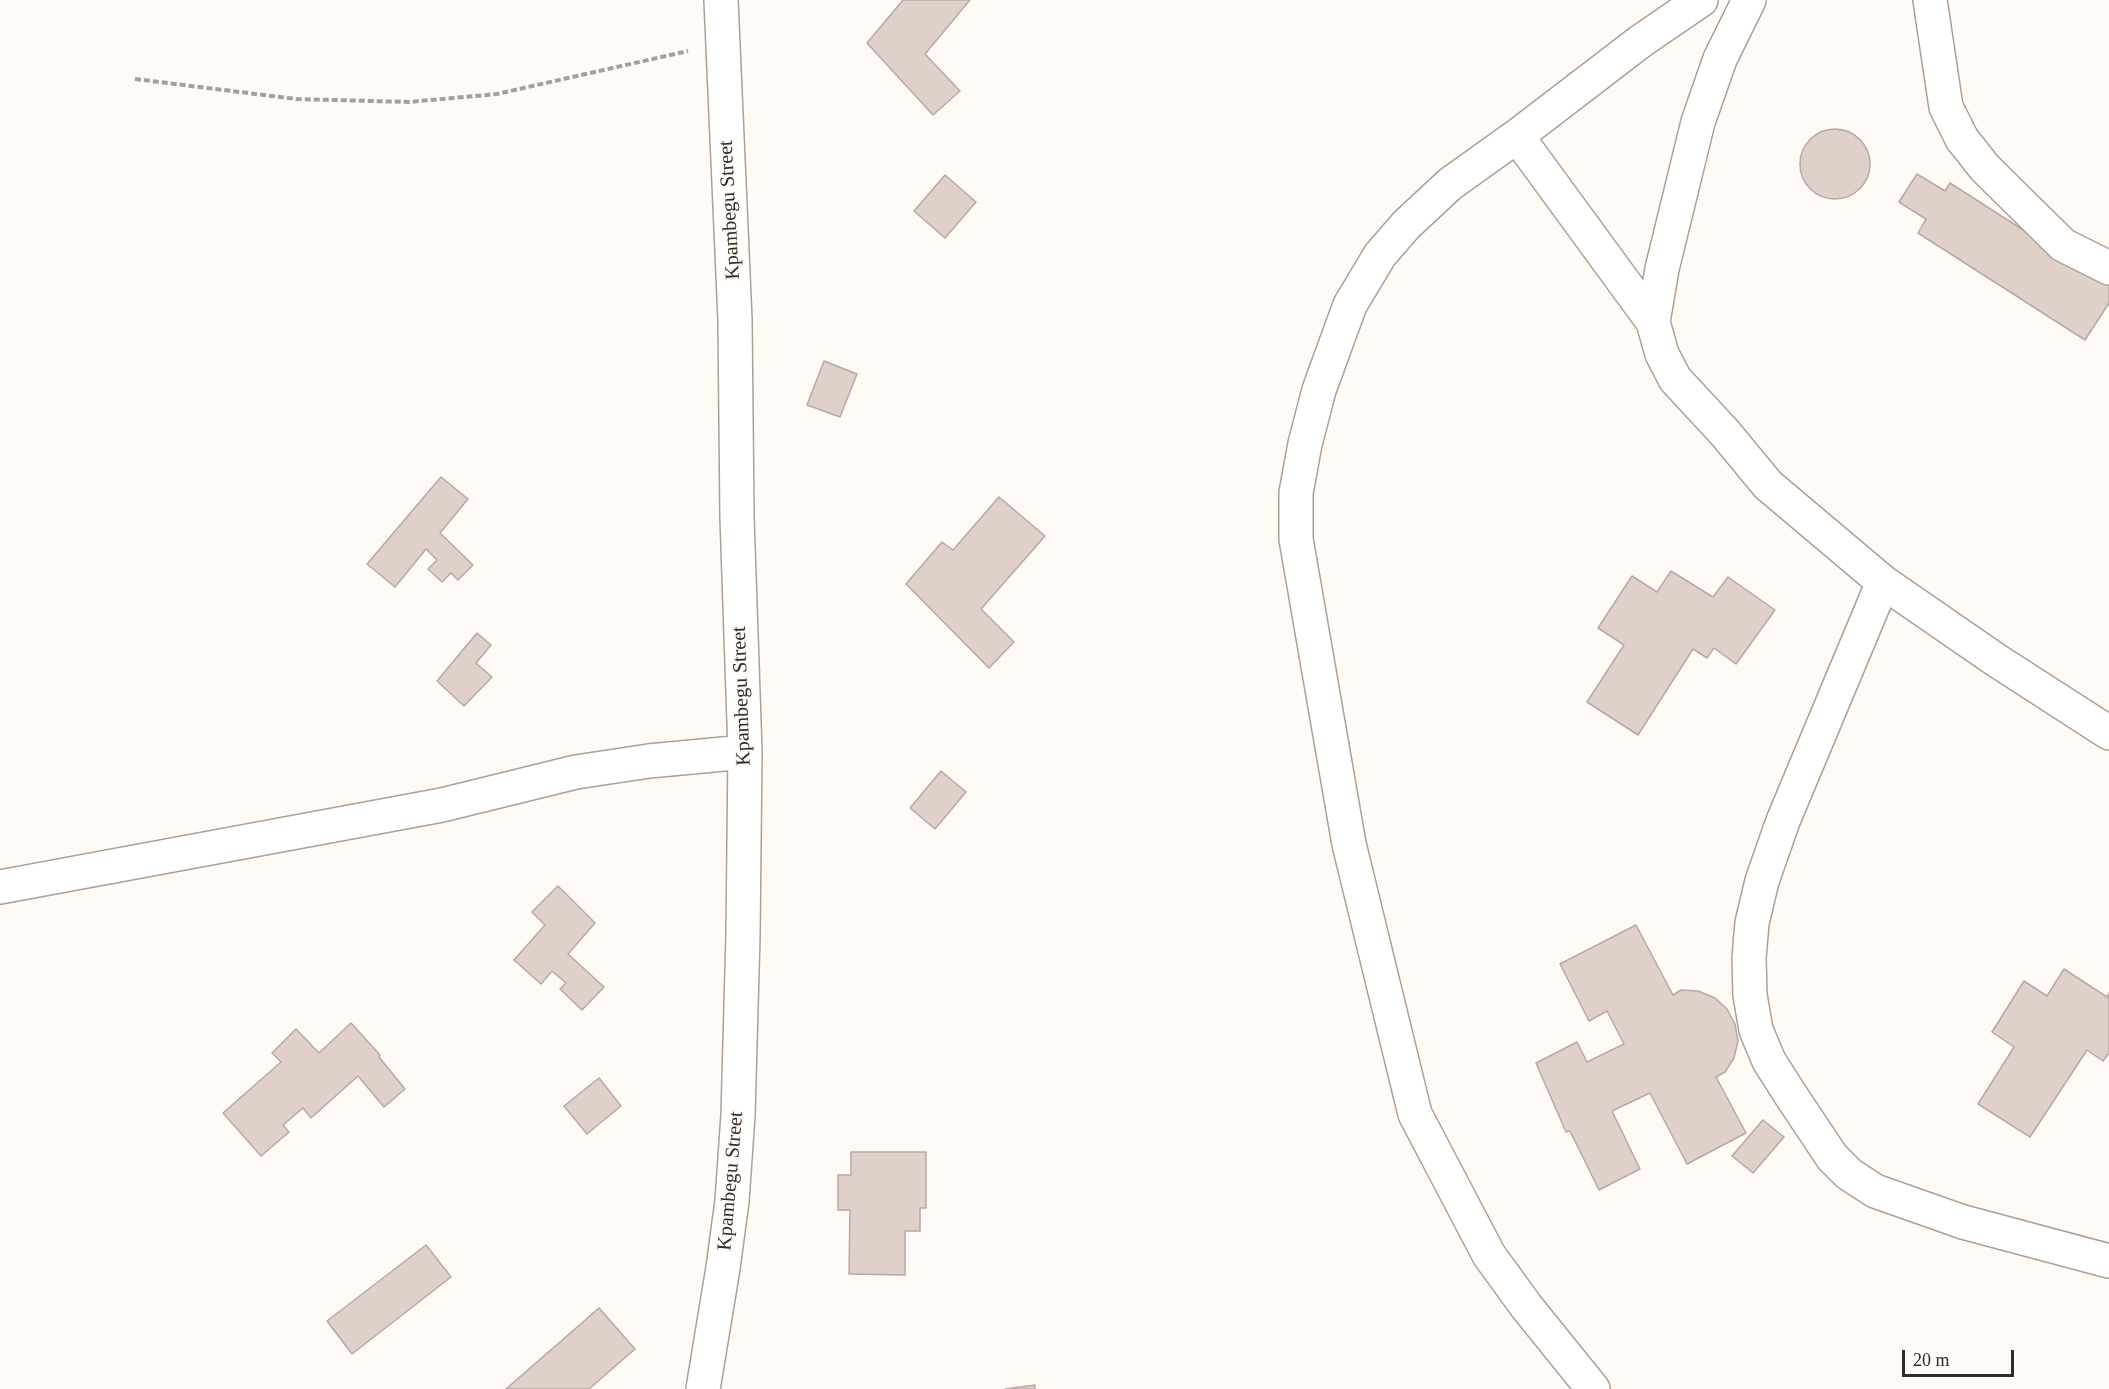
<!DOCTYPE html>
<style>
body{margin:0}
#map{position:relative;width:2109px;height:1389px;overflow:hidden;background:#fffaf5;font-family:Georgia,serif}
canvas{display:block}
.scale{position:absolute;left:1902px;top:1350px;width:112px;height:27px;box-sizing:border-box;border:3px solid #312c28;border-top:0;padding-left:8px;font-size:18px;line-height:21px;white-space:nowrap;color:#312c28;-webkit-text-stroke:4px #fffaf5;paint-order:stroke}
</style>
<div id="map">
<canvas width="2109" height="1389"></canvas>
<div class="scale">20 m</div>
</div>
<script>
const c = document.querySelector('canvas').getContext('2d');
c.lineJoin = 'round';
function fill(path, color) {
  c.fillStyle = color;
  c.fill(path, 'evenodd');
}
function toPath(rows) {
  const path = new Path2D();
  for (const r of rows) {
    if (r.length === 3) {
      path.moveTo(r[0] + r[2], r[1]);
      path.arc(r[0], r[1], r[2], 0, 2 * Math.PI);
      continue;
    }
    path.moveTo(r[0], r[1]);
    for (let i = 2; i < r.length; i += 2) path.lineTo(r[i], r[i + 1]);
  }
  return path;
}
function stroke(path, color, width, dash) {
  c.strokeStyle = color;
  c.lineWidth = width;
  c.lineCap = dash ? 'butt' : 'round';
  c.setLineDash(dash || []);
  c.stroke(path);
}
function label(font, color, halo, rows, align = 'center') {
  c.font = font + ' Georgia,serif';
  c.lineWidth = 4.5;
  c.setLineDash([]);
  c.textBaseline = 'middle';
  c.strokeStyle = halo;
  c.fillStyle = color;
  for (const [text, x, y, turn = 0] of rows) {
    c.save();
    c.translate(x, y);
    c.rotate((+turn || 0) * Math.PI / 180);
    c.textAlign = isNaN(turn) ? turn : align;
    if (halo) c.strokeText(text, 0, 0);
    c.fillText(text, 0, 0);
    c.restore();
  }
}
const building = toPath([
 [903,0,970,0,925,54,960,91,933,115,867,43,903,0],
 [1835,164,35],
 [1917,174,1945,191,1950,183,2109,285,2109,303,2085,340,1918,233,1926,219,1899,202,1917,174],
 [945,175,976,202,945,238,914,211,945,175],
 [824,361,857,374,840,417,807,405,824,361],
 [441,477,468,499,440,533,473,565,458,580,451,573,442,582,428,569,437,560,426,549,395,587,367,564,441,477],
 [999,497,1045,536,981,609,1014,642,989,668,906,584,942,542,953,550,999,497],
 [1671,571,1713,597,1728,577,1775,610,1736,664,1714,648,1707,658,1693,649,1638,735,1587,702,1624,645,1598,628,1632,576,1657,592,1671,571],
 [477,633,491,645,476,663,492,677,464,706,437,681,477,633],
 [941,771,966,792,935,829,910,808,941,771],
 [558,886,595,923,568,954,604,987,582,1010,560,989,566,983,552,971,541,984,514,960,545,925,532,912,558,886],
 [1636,925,1673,995,1681,990,1698,991,1715,998,1727,1009,1735,1024,1738,1041,1734,1058,1725,1072,1716,1077,1746,1133,1687,1164,1650,1093,1612,1111,1640,1169,1599,1190,1570,1131,1566,1132,1536,1063,1577,1042,1587,1062,1624,1044,1607,1011,1589,1021,1560,964,1636,925],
 [2064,969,2107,997,2109,993,2109,1053,2103,1061,2087,1050,2030,1137,1978,1104,2014,1047,1992,1032,2024,981,2047,996,2064,969],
 [351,1023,380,1055,379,1057,405,1089,384,1107,358,1076,311,1118,303,1108,283,1125,289,1132,261,1156,223,1113,281,1062,272,1053,296,1029,319,1053,351,1023],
 [599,1078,621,1106,587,1134,564,1106,599,1078],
 [1763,1120,1784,1137,1753,1173,1732,1156,1763,1120],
 [851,1152,926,1152,926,1208,920,1208,920,1231,905,1231,905,1275,849,1274,850,1210,838,1210,838,1175,851,1175,851,1152],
 [426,1245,451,1277,352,1354,327,1321,426,1245],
 [599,1308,635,1349,589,1389,506,1389,599,1308],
 [1035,1385,1035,1389,1005,1389,1035,1385]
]);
fill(building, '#e0d0ca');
stroke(building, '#b8a8a2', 1.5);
const minor = toPath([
 [1749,0,1720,59,1698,122,1662,269,1653,322,1662,354,1675,379,1725,433,1768,485,1883,582,1996,660,2109,733],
 [1930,0,1946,107,1962,139,1985,168,2063,245,2109,268],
 [1517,136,1653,322],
 [1883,582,1783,821,1762,881,1752,923,1749,958,1750,995,1756,1030,1769,1061,1792,1097,1832,1157,1849,1174,1875,1191,1963,1222,2109,1261],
 [0,887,442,805,576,772,649,761,745,752],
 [703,1389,723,1268,732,1201,738,1115,743,935,745,752,737,517,735,320,721,0],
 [1593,1389,1526,1306,1489,1255,1415,1114,1349,844,1296,539,1296,493,1305,444,1319,390,1350,305,1380,255,1406,225,1450,184,1517,136,1641,41,1701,0]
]);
stroke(minor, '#aca095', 36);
stroke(toPath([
 [135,79,296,99,409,102,497,94,688,51]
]), '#a49f9a', 4, [6, 3]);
stroke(minor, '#fff', 33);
label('20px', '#312c28', '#fffaf5', [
 ["Kpambegu Street",730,210,-93],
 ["Kpambegu Street",742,696,-92],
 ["Kpambegu Street",731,1181,-85]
]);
</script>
